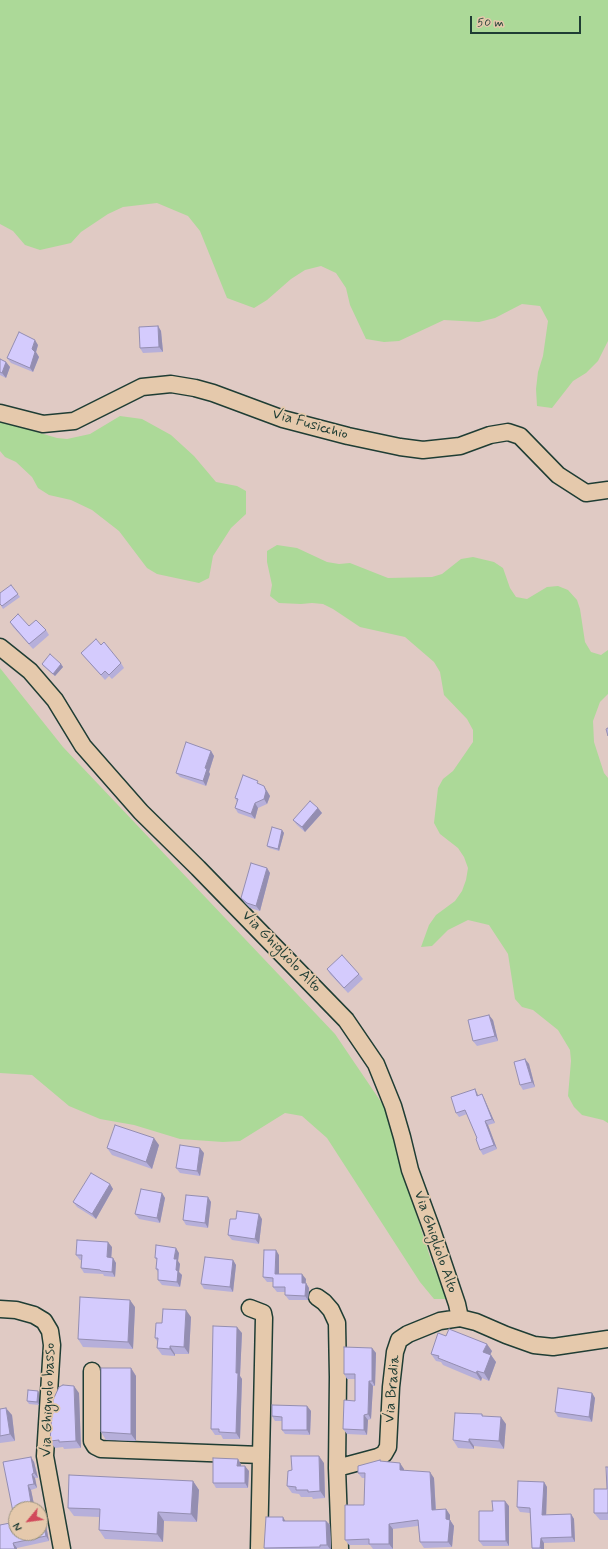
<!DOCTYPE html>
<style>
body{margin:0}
#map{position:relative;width:608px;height:1549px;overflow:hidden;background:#e0cac4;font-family:Mynerve,sans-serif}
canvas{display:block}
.north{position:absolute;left:8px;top:1501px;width:40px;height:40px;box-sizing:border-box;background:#e5c9ac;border:1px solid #96917c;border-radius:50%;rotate:241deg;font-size:11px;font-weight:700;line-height:16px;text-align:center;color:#1f3d34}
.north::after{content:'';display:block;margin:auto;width:14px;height:18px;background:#d1495b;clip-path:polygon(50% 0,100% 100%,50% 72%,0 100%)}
.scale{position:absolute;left:470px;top:16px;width:111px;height:18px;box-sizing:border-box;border:2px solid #1f3d34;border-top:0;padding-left:5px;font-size:12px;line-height:14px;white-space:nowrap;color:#1f3d34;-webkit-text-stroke:3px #e5c9ac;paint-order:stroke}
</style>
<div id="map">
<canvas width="608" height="1549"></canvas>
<div class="north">N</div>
<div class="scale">50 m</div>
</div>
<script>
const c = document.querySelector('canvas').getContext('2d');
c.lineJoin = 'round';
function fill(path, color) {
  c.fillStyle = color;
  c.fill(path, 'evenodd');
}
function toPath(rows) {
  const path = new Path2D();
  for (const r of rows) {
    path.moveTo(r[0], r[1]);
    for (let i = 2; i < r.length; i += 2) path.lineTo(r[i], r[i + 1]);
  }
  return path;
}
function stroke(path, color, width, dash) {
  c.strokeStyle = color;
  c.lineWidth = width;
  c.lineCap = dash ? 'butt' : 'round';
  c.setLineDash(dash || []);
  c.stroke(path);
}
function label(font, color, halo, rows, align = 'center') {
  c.font = font + ' Mynerve,sans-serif';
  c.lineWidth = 3.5;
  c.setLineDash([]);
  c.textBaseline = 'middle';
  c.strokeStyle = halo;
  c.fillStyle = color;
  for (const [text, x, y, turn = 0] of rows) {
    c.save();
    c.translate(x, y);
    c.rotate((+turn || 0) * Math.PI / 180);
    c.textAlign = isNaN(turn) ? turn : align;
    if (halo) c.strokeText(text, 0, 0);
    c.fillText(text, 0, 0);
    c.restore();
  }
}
fill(toPath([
 [0,0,608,0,608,341,598,361,586,373,573,381,552,408,537,406,536,389,538,372,543,356,548,321,540,306,522,304,495,318,479,322,444,320,399,341,384,342,366,339,350,305,346,288,336,273,321,266,305,270,291,279,267,300,254,308,227,298,200,231,188,216,157,203,123,207,108,214,81,232,71,243,40,250,25,245,13,231,0,224],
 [120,416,142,419,171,435,194,456,216,482,237,486,246,491,246,514,231,528,213,556,209,578,199,583,157,574,147,568,119,531,92,510,71,500,49,495,38,488,32,477,16,462,5,457,0,451,0,421,57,438,67,439,90,434],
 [277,545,297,548,327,562,339,564,350,563,388,578,432,577,442,574,461,559,473,557,494,562,503,568,510,588,516,597,527,599,547,587,558,586,568,590,577,600,580,609,585,642,591,652,601,655,608,650,608,694,600,702,593,721,594,742,604,773,608,778,608,1123,603,1120,582,1115,574,1107,568,1096,571,1061,570,1050,558,1030,533,1010,522,1007,515,999,508,954,489,925,468,920,448,930,432,946,421,947,429,925,436,915,455,901,462,891,466,880,468,868,464,857,458,848,440,834,434,823,438,788,443,779,453,771,473,742,473,730,467,719,444,695,440,672,434,662,405,637,360,627,333,609,323,604,312,603,301,604,279,603,270,596,272,585,267,562,267,551],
 [0,668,63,747,335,1034,396,1124,399,1152,414,1207,432,1263,447,1295,447,1299,434,1299,420,1282,327,1138,302,1116,285,1113,240,1141,223,1142,180,1139,134,1125,100,1119,69,1106,32,1075,0,1073]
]), '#acd998');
const minor = toPath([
 [0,413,43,424,74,421,142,387,171,384,195,388,213,393,283,419,348,436,400,447,423,450,460,446,490,435,508,432,520,436,558,475,586,493,608,490],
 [0,647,30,671,55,700,83,746,141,812,198,868,346,1020,376,1064,393,1106,402,1137,410,1170,432,1230,457,1304,460,1318],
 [317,1297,324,1302,331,1310,337,1323,338,1377,337,1468],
 [250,1308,263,1313,264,1318,259,1549],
 [0,1309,16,1310,34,1315,44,1321,50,1331,52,1345,45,1456,62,1549],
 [92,1371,92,1441,95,1446,101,1449,261,1455],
 [340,1549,337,1468,378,1457,384,1454,388,1447,391,1387,395,1352,399,1340,408,1334,440,1321,460,1318,476,1322,506,1335,534,1345,553,1347,608,1339]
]);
stroke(minor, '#1f3d34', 19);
stroke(minor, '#e5c9ac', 16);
fill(toPath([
 [158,326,161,331,163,352,143,353,140,348],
 [38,345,36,352,39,357,33,372,11,363,7,358],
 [0,359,6,362,10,367,6,378,0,375],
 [11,585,20,597,3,609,0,604],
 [10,622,46,630,49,635,33,649,13,627],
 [101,645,121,663,124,668,112,679,109,676,105,680,85,658,81,653],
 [42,664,61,664,63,667,55,676,43,666],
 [211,751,214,756,209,772,210,774,206,786,180,777,176,773],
 [260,784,267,791,270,796,267,804,258,808,255,819,238,813,235,808,237,802,235,798],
 [318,808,322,813,305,832,297,825,293,820],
 [282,830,284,833,279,851,269,848,267,846],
 [267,868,270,873,260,911,250,908,245,903,241,898],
 [327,969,359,974,363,979,348,993,330,974],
 [493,1020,498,1041,477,1046,473,1041],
 [525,1059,529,1064,535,1087,523,1090,520,1085],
 [475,1089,477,1093,478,1096,484,1098,495,1123,488,1125,497,1149,483,1155,480,1150,477,1138,467,1114,459,1117,456,1113],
 [159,1145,152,1169,112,1155,107,1148],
 [204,1153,200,1176,180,1173,176,1168],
 [110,1184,113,1189,96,1219,77,1207,73,1202],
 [162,1193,165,1198,160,1223,139,1219,135,1214],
 [208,1197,211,1202,208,1228,186,1225,183,1220],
 [236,1219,262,1219,259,1244,232,1240,228,1235],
 [112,1247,111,1258,113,1258,116,1263,115,1277,104,1276,103,1274,84,1273,81,1268,82,1260,80,1260,76,1255],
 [179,1253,178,1261,180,1264,179,1272,182,1275,180,1287,162,1285,158,1280,158,1272,156,1269,157,1260,155,1258],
 [279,1255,279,1274,306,1279,306,1283,309,1288,308,1300,289,1300,285,1295,285,1292,277,1292,273,1287,273,1282,267,1282,263,1277],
 [233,1260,236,1265,233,1292,204,1289,201,1284],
 [135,1307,133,1349,83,1347,78,1339],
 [191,1317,189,1354,175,1354,175,1356,162,1355,157,1348,157,1341,155,1338,162,1323],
 [242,1333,240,1376,242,1379,240,1439,223,1439,221,1435,215,1435,211,1429],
 [446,1336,492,1351,490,1355,491,1355,496,1362,489,1381,482,1378,481,1381,443,1365,441,1362,436,1361,431,1354],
 [372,1348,376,1353,375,1386,373,1386,371,1419,368,1420,367,1435,347,1434,343,1429,355,1401,355,1379,347,1379,344,1374],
 [131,1368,136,1376,136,1441,106,1440,101,1432],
 [38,1391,39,1393,39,1405,29,1404,27,1401],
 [79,1393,81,1448,64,1449,63,1447,55,1448,50,1441],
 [592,1393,595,1398,592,1422,558,1417,555,1412],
 [307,1406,311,1411,310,1435,285,1434,282,1430,282,1421,275,1421,272,1416],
 [0,1409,12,1415,15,1441,0,1443],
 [482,1414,483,1416,506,1424,504,1449,474,1446,474,1449,458,1448,453,1440],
 [31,1457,34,1462,38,1478,35,1478,37,1488,31,1490,35,1509,16,1509,16,1533,40,1533,40,1516,41,1515,45,1520,49,1541,17,1548,17,1549,0,1549,0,1525,15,1522,3,1462],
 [380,1460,382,1462,404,1469,404,1470,434,1478,436,1510,446,1509,450,1515,450,1520,454,1526,452,1547,424,1548,420,1542,418,1526,393,1529,393,1549,373,1549,370,1545,349,1545,345,1540,364,1505,365,1478,362,1478,358,1473],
 [324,1463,325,1498,313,1499,312,1497,301,1497,299,1494,292,1493,287,1486,292,1470],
 [241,1464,241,1466,249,1471,248,1488,216,1488,213,1483],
 [608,1467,608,1520,600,1520,594,1513,607,1489],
 [193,1481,199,1490,197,1522,164,1521,163,1542,105,1539,99,1530,99,1517,74,1516,68,1508],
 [544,1482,547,1487,546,1515,571,1514,574,1519,575,1542,544,1543,544,1549,532,1549,532,1548,530,1513,520,1512,517,1507],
 [509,1506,509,1546,483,1546,479,1541,493,1511],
 [286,1521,326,1521,330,1525,331,1549,265,1549,264,1548]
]), '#b6afda');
fill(toPath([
 [158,326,161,331,163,352,159,347],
 [35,340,38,345,36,352,39,357,33,372,30,368,32,349],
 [6,362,10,367,6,378,2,373],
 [61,664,63,667,55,676,53,674],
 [211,751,214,756,209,772,210,774,206,786,203,781,205,768],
 [264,786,270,796,267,804,264,799],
 [255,803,258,808,255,819,251,814],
 [318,808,322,813,305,832,302,827],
 [282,830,284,833,279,851,278,849],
 [267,868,270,873,260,911,256,906],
 [489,1015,493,1020,498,1041,495,1036],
 [525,1059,529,1064,535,1087,532,1082],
 [475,1089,477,1093,480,1100,477,1096],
 [482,1094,484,1098,495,1123,492,1119],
 [485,1121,488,1125,497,1149,494,1145],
 [154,1138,159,1145,152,1169,146,1162],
 [200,1148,204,1153,200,1176,197,1171],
 [110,1184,113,1189,96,1219,92,1214],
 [162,1193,165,1198,160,1223,157,1218],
 [208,1197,211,1202,208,1228,205,1223],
 [259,1214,262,1219,259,1244,255,1239],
 [108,1242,112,1247,111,1262,107,1257],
 [176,1248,179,1253,178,1261,180,1264,179,1272,182,1275,180,1287,177,1282,174,1259],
 [276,1250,279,1255,279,1279,275,1274],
 [113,1258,116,1263,115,1277,112,1272],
 [233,1260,236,1265,233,1292,230,1287],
 [302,1274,306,1279,305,1288,302,1283],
 [306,1283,309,1288,308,1300,305,1296],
 [130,1300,135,1307,133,1349,128,1342],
 [186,1310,191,1317,189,1354,184,1347],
 [237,1327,242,1333,240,1376,242,1379,240,1439,236,1433,236,1373],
 [487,1344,492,1351,488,1359,483,1352],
 [170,1346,175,1354,175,1356,170,1349],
 [372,1348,376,1353,375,1386,372,1381],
 [491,1355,496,1362,489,1381,484,1373],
 [131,1368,136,1376,136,1441,131,1434],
 [477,1371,482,1378,481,1381,476,1373],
 [369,1381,373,1386,371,1419,368,1414],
 [74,1386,79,1393,81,1448,76,1441],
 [38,1391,39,1393,39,1405,37,1402],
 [592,1393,595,1398,592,1422,589,1417],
 [307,1406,311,1411,310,1435,307,1430],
 [6,1408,12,1415,15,1441,10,1434],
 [364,1415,368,1420,367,1435,364,1430],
 [501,1417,506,1424,504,1449,499,1441],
 [469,1439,474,1446,474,1449,469,1442],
 [319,1456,324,1463,325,1498,320,1491],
 [31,1457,34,1462,38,1478,34,1473],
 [238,1459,241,1464,241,1471,237,1466],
 [400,1463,404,1469,404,1476,400,1470],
 [245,1466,249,1471,248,1488,245,1483],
 [430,1472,434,1478,436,1515,432,1510],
 [32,1474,35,1478,37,1488,34,1484],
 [193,1481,199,1490,197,1522,191,1514],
 [544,1482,547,1487,546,1520,542,1515],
 [28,1485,31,1490,35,1509,32,1509],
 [505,1501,509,1506,509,1546,506,1541],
 [446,1509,450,1515,450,1523,450,1520,454,1526,452,1547,448,1542,446,1519],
 [158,1512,164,1521,163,1542,157,1534],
 [571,1514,574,1519,575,1542,572,1537],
 [41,1515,45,1520,49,1541,46,1536],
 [283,1517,286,1522,283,1521],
 [326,1521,330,1525,331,1549,330,1549,327,1545],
 [389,1524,393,1529,393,1549,389,1544],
 [541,1538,544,1543,544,1549,541,1549,540,1548],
 [13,1543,17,1548,17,1549,15,1549]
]), '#948eb1');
const building = toPath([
 [158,326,159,347,140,348,139,327,158,326],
 [19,332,35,340,32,349,35,352,30,368,7,358,19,332],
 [0,359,6,362,2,373,0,372,0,359],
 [11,585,18,594,2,606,0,604,0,593,11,585],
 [18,614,29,626,36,620,46,630,29,644,10,622,18,614],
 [96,639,101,645,104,642,121,663,109,675,105,671,101,675,81,653,96,639],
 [50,654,61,664,53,674,42,664,50,654],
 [608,728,608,736,606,729,608,728],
 [186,742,211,751,205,768,207,769,203,781,176,773,186,742],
 [243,775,258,781,257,783,264,786,266,791,264,799,255,803,251,814,235,808,238,799,235,798,243,775],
 [310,801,318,808,302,827,293,820,310,801],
 [272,827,282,830,278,849,267,846,272,827],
 [251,863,267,868,256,906,247,903,241,898,251,863],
 [342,955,359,974,344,988,327,969,342,955],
 [489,1015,495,1036,473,1041,468,1020,489,1015],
 [525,1059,532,1082,520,1085,514,1062,525,1059],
 [475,1089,477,1096,482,1094,492,1119,485,1121,494,1145,480,1150,476,1139,477,1138,465,1110,456,1113,451,1097,475,1089],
 [115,1125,154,1138,146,1162,107,1148,115,1125],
 [180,1145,200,1148,197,1171,176,1168,180,1145],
 [91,1173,110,1184,92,1214,73,1202,91,1173],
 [141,1189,162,1193,157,1218,135,1214,141,1189],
 [186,1195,208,1197,205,1223,183,1220,186,1195],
 [237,1211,259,1214,255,1239,228,1235,230,1219,236,1219,237,1211],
 [77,1240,108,1242,107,1257,113,1258,112,1272,101,1271,100,1270,81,1268,82,1255,76,1255,77,1240],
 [156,1245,176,1248,174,1259,177,1259,176,1270,178,1271,177,1282,158,1280,158,1269,156,1269,157,1258,155,1258,156,1245],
 [264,1250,276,1250,275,1274,302,1274,302,1283,306,1283,305,1296,285,1295,285,1287,273,1287,273,1278,263,1277,264,1250],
 [205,1257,233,1260,230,1287,201,1284,205,1257],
 [80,1297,130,1300,128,1342,78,1339,80,1297],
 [163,1309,186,1310,184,1347,170,1346,170,1349,157,1348,158,1338,155,1338,156,1323,162,1323,163,1309],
 [213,1326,237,1327,236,1373,238,1373,236,1433,219,1432,219,1429,211,1429,213,1326],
 [449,1329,487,1344,483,1352,491,1355,484,1373,477,1371,476,1373,438,1358,439,1356,431,1354,438,1333,446,1336,449,1329],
 [344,1347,372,1348,372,1381,369,1381,368,1414,364,1415,364,1430,343,1429,344,1400,355,1401,355,1374,344,1374,344,1347],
 [101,1368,131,1368,131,1434,101,1432,101,1368],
 [63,1385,74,1386,76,1441,59,1442,59,1440,50,1441,53,1400,59,1387,63,1385],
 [558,1388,592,1393,589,1417,555,1412,558,1388],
 [28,1390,38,1391,37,1402,27,1401,28,1390],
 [272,1405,307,1406,307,1430,282,1430,282,1417,272,1416,272,1405],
 [6,1408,10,1434,0,1436,0,1409,6,1408],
 [455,1413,482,1414,482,1416,501,1417,499,1441,469,1439,469,1442,453,1440,455,1413],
 [291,1456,319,1456,320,1491,308,1492,308,1490,296,1490,296,1487,287,1486,288,1471,292,1470,291,1456],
 [31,1457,34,1473,32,1474,34,1484,28,1485,32,1509,16,1509,16,1533,40,1533,40,1516,41,1515,46,1536,13,1543,15,1549,0,1549,0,1525,15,1522,3,1462,31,1457],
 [213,1458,238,1459,237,1466,245,1466,245,1483,213,1483,213,1458],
 [380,1460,380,1461,400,1463,400,1470,430,1472,432,1510,446,1509,446,1519,450,1520,448,1542,420,1542,418,1520,389,1524,389,1544,369,1544,369,1539,345,1540,345,1505,364,1505,365,1473,358,1473,358,1466,380,1460],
 [606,1467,608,1467,608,1513,594,1513,594,1489,607,1489,606,1467],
 [69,1475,193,1481,191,1514,158,1512,157,1534,99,1530,100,1509,68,1508,69,1475],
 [518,1481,544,1482,542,1515,571,1514,572,1537,541,1538,540,1548,532,1548,530,1508,517,1507,518,1481],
 [492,1501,505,1501,506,1541,479,1541,479,1511,493,1511,492,1501],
 [266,1517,283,1517,283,1521,326,1521,327,1545,320,1545,320,1547,264,1548,266,1517]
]);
fill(building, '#d4cbfd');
stroke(building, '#948eb1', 1);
label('15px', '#1f3d34', '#e5c9ac', [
 ["Via Fusicchio",310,425,16],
 ["Via Ghigliolo Alto",281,952,46],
 ["Via Ghigliolo Alto",435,1242,71],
 ["Via Bradia",393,1389,-85],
 ["Via Ghignolo basso",49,1400,-88]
]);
</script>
